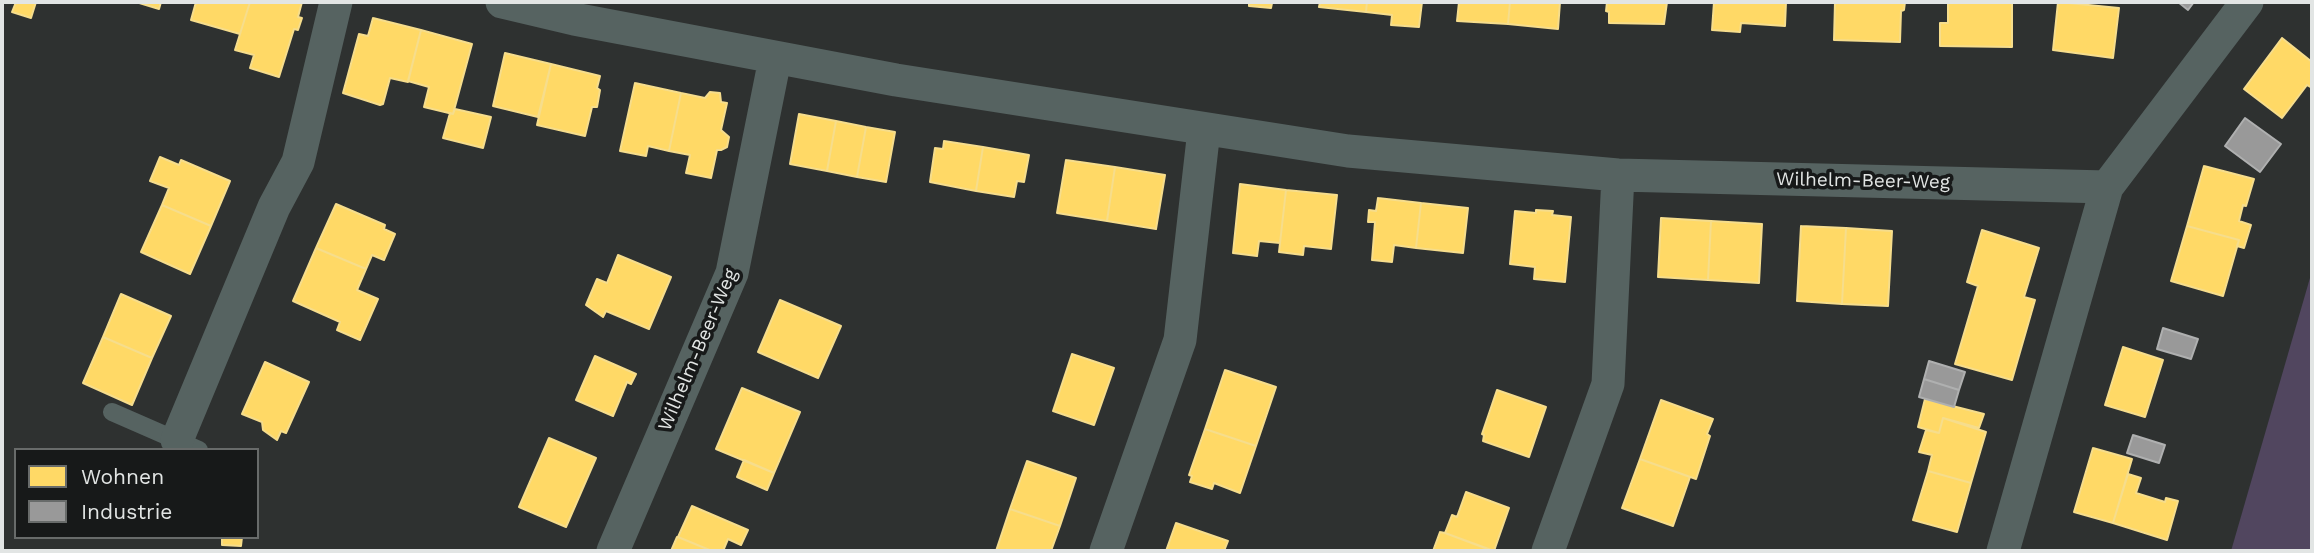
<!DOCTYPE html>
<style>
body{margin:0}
#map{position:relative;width:2314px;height:553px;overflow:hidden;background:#2e3130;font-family:"Work Sans",sans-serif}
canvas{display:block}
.frame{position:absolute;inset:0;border:4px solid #e2e5e4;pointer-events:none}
.legend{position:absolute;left:14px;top:448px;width:245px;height:91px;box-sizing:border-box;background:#171919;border:2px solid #686b6a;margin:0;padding:9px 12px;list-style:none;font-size:21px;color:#e2e5e4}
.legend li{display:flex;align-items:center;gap:14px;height:35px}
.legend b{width:35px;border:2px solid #686b6a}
</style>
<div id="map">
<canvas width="2314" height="553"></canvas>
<div class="frame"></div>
<ul class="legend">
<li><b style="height:19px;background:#ffd966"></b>Wohnen</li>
<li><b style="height:19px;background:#999"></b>Industrie</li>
</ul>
</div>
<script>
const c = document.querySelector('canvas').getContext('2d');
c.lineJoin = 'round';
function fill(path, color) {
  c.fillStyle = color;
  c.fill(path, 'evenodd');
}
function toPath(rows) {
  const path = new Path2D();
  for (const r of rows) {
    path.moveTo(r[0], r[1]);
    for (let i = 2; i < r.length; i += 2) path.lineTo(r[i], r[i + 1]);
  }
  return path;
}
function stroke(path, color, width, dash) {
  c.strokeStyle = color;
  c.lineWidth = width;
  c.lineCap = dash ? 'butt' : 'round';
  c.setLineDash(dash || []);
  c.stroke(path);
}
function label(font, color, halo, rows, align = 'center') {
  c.font = font + ' "Work Sans",sans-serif';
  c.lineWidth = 7;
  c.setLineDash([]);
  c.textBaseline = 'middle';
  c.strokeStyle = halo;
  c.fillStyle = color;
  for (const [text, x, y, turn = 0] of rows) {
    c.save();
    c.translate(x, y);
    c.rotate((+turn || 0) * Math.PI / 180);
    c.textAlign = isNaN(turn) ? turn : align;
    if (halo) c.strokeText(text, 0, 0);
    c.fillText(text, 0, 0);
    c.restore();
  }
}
fill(toPath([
 [2312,271,2312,551,2231,551]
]), '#51465f');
const homes = toPath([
 [16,2,36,2,31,18,12,12,16,2],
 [136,2,161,2,159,9,136,2],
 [196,2,250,2,240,34,191,20,196,2],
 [250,2,302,2,298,17,302,18,298,30,294,29,279,77,250,68,254,55,235,50,250,2],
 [1249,2,1279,2,1272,3,1271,8,1249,6,1249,2],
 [1320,2,1367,2,1366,12,1319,7,1320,2],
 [1367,2,1422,2,1419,27,1391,25,1392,15,1366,12,1367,2],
 [1459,2,1510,2,1508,24,1457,21,1459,2],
 [1510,2,1560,2,1558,29,1508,24,1510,2],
 [1607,2,1667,2,1664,24,1609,23,1609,12,1606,11,1607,2],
 [1714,2,1786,2,1785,26,1741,23,1740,32,1712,30,1714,2],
 [1835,2,1905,2,1904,10,1901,11,1900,42,1834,40,1835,2],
 [1948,2,2012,2,2012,47,1940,46,1940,23,1948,23,1948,2],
 [2058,2,2119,8,2113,58,2053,50,2058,2],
 [373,18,421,30,408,82,390,78,383,104,380,105,343,93,359,34,368,36,373,18],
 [421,30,472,44,453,114,424,107,429,87,408,81,421,30],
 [2282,38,2312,62,2312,88,2307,85,2282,118,2244,89,2282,38],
 [505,53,551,64,538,117,493,106,505,53],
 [551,64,600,76,597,88,600,90,597,107,592,107,585,136,537,125,551,64],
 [635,83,681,93,669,151,648,146,646,156,620,151,635,83],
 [710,92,720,93,721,102,727,103,721,130,729,137,727,147,721,150,717,150,711,178,686,173,690,155,669,151,681,93,705,98,710,92],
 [455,109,491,117,483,148,443,138,450,113,453,114,455,109],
 [799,114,836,121,827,171,790,164,799,114],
 [836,121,866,127,857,177,827,171,836,121],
 [866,127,895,132,886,182,857,177,866,127],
 [944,141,983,147,976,191,930,182,935,148,943,149,944,141],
 [983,147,1029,155,1024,182,1017,181,1014,197,976,191,983,147],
 [160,157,179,165,181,160,230,181,211,226,162,205,169,188,150,181,160,157],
 [1066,160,1115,167,1107,221,1057,213,1066,160],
 [2204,166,2254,179,2246,206,2243,205,2239,221,2251,225,2244,248,2237,246,2239,240,2187,226,2204,166],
 [1115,167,1165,175,1156,229,1107,221,1115,167],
 [1240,184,1286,190,1280,243,1259,241,1257,256,1233,253,1240,184],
 [1286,190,1337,195,1331,249,1304,246,1303,255,1279,252,1286,190],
 [1378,198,1421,203,1416,248,1394,245,1392,262,1372,260,1375,222,1368,222,1369,210,1376,211,1378,198],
 [1421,203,1468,208,1463,253,1416,248,1421,203],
 [336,204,385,225,384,229,395,234,384,260,372,255,366,269,316,248,336,204],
 [162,205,211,226,190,274,141,252,162,205],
 [1536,210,1553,211,1552,215,1571,217,1565,282,1534,279,1535,267,1510,264,1515,211,1536,213,1536,210],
 [1661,218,1711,221,1708,280,1658,277,1661,218],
 [1711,221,1762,224,1759,283,1708,280,1711,221],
 [1801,226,1846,228,1842,304,1797,301,1801,226],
 [2187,226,2239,240,2223,296,2171,281,2187,226],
 [1846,228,1892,231,1888,306,1842,304,1846,228],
 [1982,230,2039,248,2024,297,2035,300,2012,380,1955,364,1978,286,1967,282,1982,230],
 [316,248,366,269,357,290,378,299,360,340,337,330,340,322,293,301,316,248],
 [618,255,671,277,649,329,606,311,603,317,586,305,597,279,607,283,618,255],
 [121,294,171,316,152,358,103,337,121,294],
 [780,300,841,326,818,378,758,352,780,300],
 [103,337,152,358,132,405,83,383,103,337],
 [2123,347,2163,360,2145,417,2105,405,2123,347],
 [1072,354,1114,368,1094,425,1053,411,1072,354],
 [595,356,636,374,631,384,627,382,613,416,576,400,595,356],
 [265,362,309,382,286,433,281,431,277,440,263,430,262,422,242,414,265,362],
 [1225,370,1276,387,1256,446,1205,429,1225,370],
 [742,388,800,412,774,473,716,449,742,388],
 [1497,390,1546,407,1529,457,1483,441,1484,435,1482,434,1497,390],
 [1925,399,1984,414,1979,428,1943,418,1939,433,1918,427,1925,399],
 [1661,400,1713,419,1707,434,1710,436,1696,479,1640,459,1661,400],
 [1943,418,1986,432,1971,483,1928,471,1932,455,1919,452,1926,430,1939,433,1943,418],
 [1205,429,1256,446,1240,493,1214,483,1212,489,1190,482,1192,476,1189,475,1205,429],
 [549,438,596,458,566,527,519,507,549,438],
 [2093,448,2132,459,2113,523,2074,512,2093,448],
 [1640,459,1690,477,1673,526,1622,508,1640,459],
 [744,460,774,473,767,490,737,477,744,460],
 [1027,461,1076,478,1060,526,1010,509,1027,461],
 [1928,471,1971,483,1957,532,1913,520,1928,471],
 [2128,474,2141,478,2136,493,2165,502,2166,498,2178,501,2167,540,2113,523,2128,474],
 [1466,492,1509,508,1494,551,1445,533,1452,515,1457,517,1466,492],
 [692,506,748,530,741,545,728,539,723,551,712,551,678,537,692,506],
 [1010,509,1060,526,1051,551,996,551,1010,509],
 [1176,523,1228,541,1224,551,1166,551,1176,523],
 [1440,532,1445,533,1493,551,1433,551,1440,532],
 [222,537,242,537,241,546,222,545,222,537],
 [677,537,678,537,712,551,671,551,677,537]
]);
fill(homes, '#ffd966');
stroke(homes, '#f6dd8c', 2);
const industry = toPath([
 [2178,2,2194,2,2188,10,2178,2],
 [2245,118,2281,144,2260,172,2225,146,2245,118],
 [2163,328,2198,339,2191,359,2157,349,2163,328],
 [1929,361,1965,372,1959,390,1924,379,1929,361],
 [1924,379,1959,390,1954,407,1919,397,1924,379],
 [2133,435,2165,445,2159,463,2127,453,2133,435]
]);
fill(industry, '#999');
stroke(industry, '#afb0b0', 2);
stroke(toPath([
 [112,412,199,450]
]), '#566361', 18);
stroke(toPath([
 [502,2,574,19,896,80,1348,151,1618,175,2107,187],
 [177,440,274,207,298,162,336,2],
 [613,551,732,273,775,59],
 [1106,551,1180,340,1204,130],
 [1548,551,1608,384,1618,175],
 [2003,551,2107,187,2247,2]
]), '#566361', 33);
label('19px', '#e2e5e4', '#171919', [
 ["Wilhelm-Beer-Weg",1863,181,1],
 ["Wilhelm-Beer-Weg",698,350,-67]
]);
</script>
